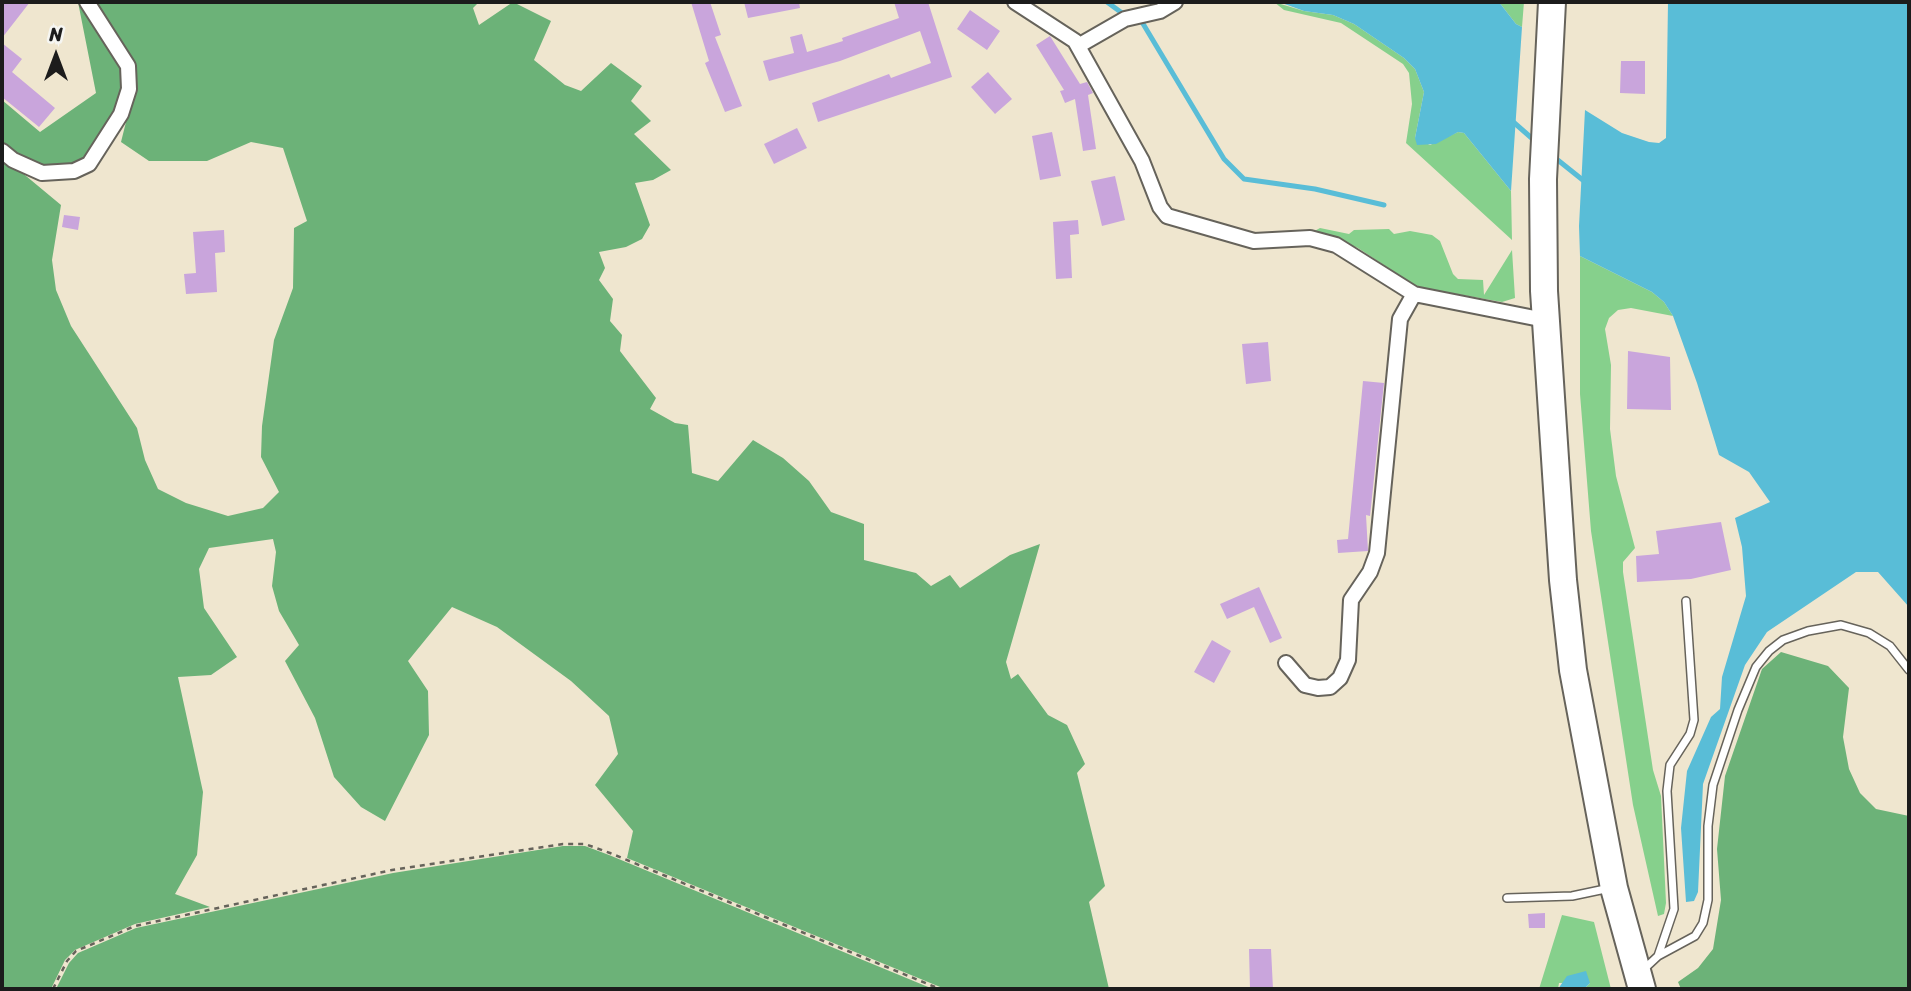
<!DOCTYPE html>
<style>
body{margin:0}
#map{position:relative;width:1911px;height:991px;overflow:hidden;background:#efe6cf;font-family:Sriracha,sans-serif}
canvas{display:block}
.frame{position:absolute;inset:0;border:4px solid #1c1c1c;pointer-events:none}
.north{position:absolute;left:21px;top:21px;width:70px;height:70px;-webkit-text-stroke:5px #f6f6f2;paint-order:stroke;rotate:0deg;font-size:19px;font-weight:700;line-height:28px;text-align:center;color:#1c1c1c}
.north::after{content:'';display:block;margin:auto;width:24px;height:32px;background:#1c1c1c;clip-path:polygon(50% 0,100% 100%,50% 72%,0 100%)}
</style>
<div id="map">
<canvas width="1911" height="991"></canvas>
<div class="frame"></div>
<div class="north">N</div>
</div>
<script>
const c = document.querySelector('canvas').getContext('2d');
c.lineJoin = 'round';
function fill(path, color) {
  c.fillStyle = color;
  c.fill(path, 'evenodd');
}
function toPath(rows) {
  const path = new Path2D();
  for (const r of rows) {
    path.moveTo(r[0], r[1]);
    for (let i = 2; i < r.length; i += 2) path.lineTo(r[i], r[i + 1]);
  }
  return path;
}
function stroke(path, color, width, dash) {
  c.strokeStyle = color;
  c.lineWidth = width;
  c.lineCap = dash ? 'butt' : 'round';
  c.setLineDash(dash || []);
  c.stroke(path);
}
fill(toPath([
 [1274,2,1304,11,1333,15,1354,24,1404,58,1415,69,1424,92,1415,138,1430,145,1458,132,1464,133,1511,191,1512,240,1406,143,1412,104,1409,73,1403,64,1341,23,1284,10],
 [1499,2,1524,2,1522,27,1516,24],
 [1320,228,1349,234,1354,230,1389,229,1394,234,1410,231,1432,235,1440,241,1453,274,1458,279,1483,280,1484,295,1512,250,1515,298,1502,302,1417,287,1358,248,1324,234,1311,233],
 [1580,256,1652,292,1664,302,1673,316,1631,308,1618,310,1609,318,1605,329,1611,365,1610,429,1616,476,1635,548,1623,562,1623,572,1653,770,1661,796,1666,903,1664,914,1658,916,1633,805,1591,531,1580,394],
 [1562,915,1594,922,1611,989,1584,989,1590,983,1559,983,1558,989,1539,989]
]), '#86d08c');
fill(toPath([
 [78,2,83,2,124,67,126,77,115,113,103,127,87,161,56,170,23,161,2,143,2,100,40,132,96,93],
 [94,2,479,2,473,8,479,25,513,2,551,21,534,60,565,85,581,91,611,63,642,86,631,101,651,121,634,134,671,170,653,180,635,183,650,225,642,239,626,247,599,252,605,268,599,280,613,299,610,321,622,335,620,351,656,398,650,409,675,423,688,425,692,473,718,481,753,440,783,458,809,481,831,512,864,524,864,560,916,573,931,586,950,575,960,588,1010,555,1040,544,1006,662,1011,679,1018,674,1048,715,1067,725,1085,764,1077,773,1105,886,1089,902,1109,989,945,989,627,858,633,831,595,785,618,754,609,716,571,681,497,627,452,607,408,661,428,691,429,735,385,821,361,807,334,777,315,718,285,661,299,645,279,611,272,586,276,552,273,539,209,548,199,569,204,608,237,657,211,675,178,677,203,792,197,855,175,894,210,907,135,924,75,950,65,960,51,989,2,989,2,156,61,205,52,260,56,290,71,326,137,428,145,460,158,489,186,503,228,516,263,508,279,492,261,457,262,426,274,340,293,288,294,228,307,221,283,148,251,142,207,161,149,161,121,142,135,86],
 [1781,652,1828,666,1849,688,1843,737,1849,769,1860,793,1876,809,1909,816,1909,989,1681,989,1678,982,1698,968,1713,949,1721,900,1717,849,1725,776,1762,669],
 [563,846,585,846,609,855,933,989,56,989,69,963,78,953,136,928,393,873]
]), '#6cb278');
fill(toPath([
 [1279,2,1499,2,1516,24,1522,27,1511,191,1464,133,1458,132,1436,144,1417,145,1415,138,1424,92,1415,69,1404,58,1354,24,1333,15,1304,11],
 [1668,2,1909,2,1909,607,1878,572,1856,572,1767,632,1745,665,1703,784,1698,892,1694,901,1686,902,1681,828,1687,771,1711,717,1720,709,1722,677,1746,596,1742,547,1735,518,1770,502,1749,472,1719,455,1697,383,1673,316,1664,302,1652,292,1580,256,1579,226,1585,110,1622,133,1649,142,1659,143,1666,138],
 [1586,971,1590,983,1584,989,1558,989,1567,976]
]), '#59bdd7');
stroke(toPath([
 [1107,2,1122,13],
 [1142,22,1224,159,1244,179,1315,189,1384,205],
 [1511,120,1535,141],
 [1554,157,1584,181]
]), '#59bdd7', 5);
fill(toPath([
 [2,2,30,2,2,38],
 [691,2,710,2,721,35,715,37,742,106,725,112,705,63,709,61],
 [744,2,799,2,800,8,748,18],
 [894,2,928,2,952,77,818,122,812,103,889,74,891,78,931,63,920,31,840,61,769,81,763,61,794,53,790,37,802,34,807,52,843,41,842,38,899,18],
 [970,10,1000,31,987,50,957,29],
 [1050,36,1080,84,1087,82,1093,93,1088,95,1096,149,1083,151,1075,99,1065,103,1060,91,1064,90,1036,45],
 [2,43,22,59,12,72,55,108,39,127,2,97],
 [1621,61,1645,61,1645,94,1620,93],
 [988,72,1012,99,995,114,971,87],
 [797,128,807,148,774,164,764,144],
 [1052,132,1061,176,1040,180,1032,136],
 [1115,176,1125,220,1102,226,1091,181],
 [64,215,80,217,78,230,62,227],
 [1078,220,1079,234,1070,235,1072,278,1056,279,1053,222],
 [224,230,225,252,215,253,217,292,186,294,184,274,196,273,193,232],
 [1268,342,1271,381,1246,384,1242,344],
 [1628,351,1670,357,1671,410,1627,409],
 [1363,381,1384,383,1370,516,1366,515,1368,551,1338,553,1337,540,1348,539],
 [1721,522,1731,570,1691,579,1637,582,1636,556,1659,554,1656,531],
 [1259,587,1282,638,1270,643,1254,607,1227,619,1220,604],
 [1212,640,1231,651,1214,683,1194,672],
 [1545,913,1545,928,1529,928,1528,914],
 [1249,949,1271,949,1273,989,1250,989]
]), '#c9a5dc');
const lane = toPath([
 [1507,898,1572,896,1610,888],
 [1658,956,1695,936,1703,923,1708,900,1708,826,1713,785,1738,710,1756,667,1769,651,1783,640,1808,631,1841,625,1869,633,1890,646,1909,670],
 [1643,970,1658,956,1674,909,1667,791,1670,765,1690,734,1694,720,1686,601]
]);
const street = toPath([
 [1015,2,1075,41,1142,161,1160,207,1167,216,1254,241,1310,238,1336,245,1414,294,1545,320],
 [1078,46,1125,19,1160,11,1175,2],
 [2,151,13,160,42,173,74,171,89,164,121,114,129,89,128,66,87,2],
 [1286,663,1305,685,1318,688,1330,687,1340,678,1348,660,1351,600,1370,572,1377,553,1400,319,1414,294]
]);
const highway = toPath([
 [1552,2,1543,179,1544,291,1563,580,1573,670,1614,888,1642,989]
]);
stroke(lane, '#66635b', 10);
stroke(street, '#66635b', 18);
stroke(highway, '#66635b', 30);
stroke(toPath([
 [53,989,67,961,76,951,135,926,392,870,563,844,585,844,610,853,940,989]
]), '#66635b', 2.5, [5, 5]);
stroke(lane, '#fff', 7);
stroke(street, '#fff', 14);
stroke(highway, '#fff', 26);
</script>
